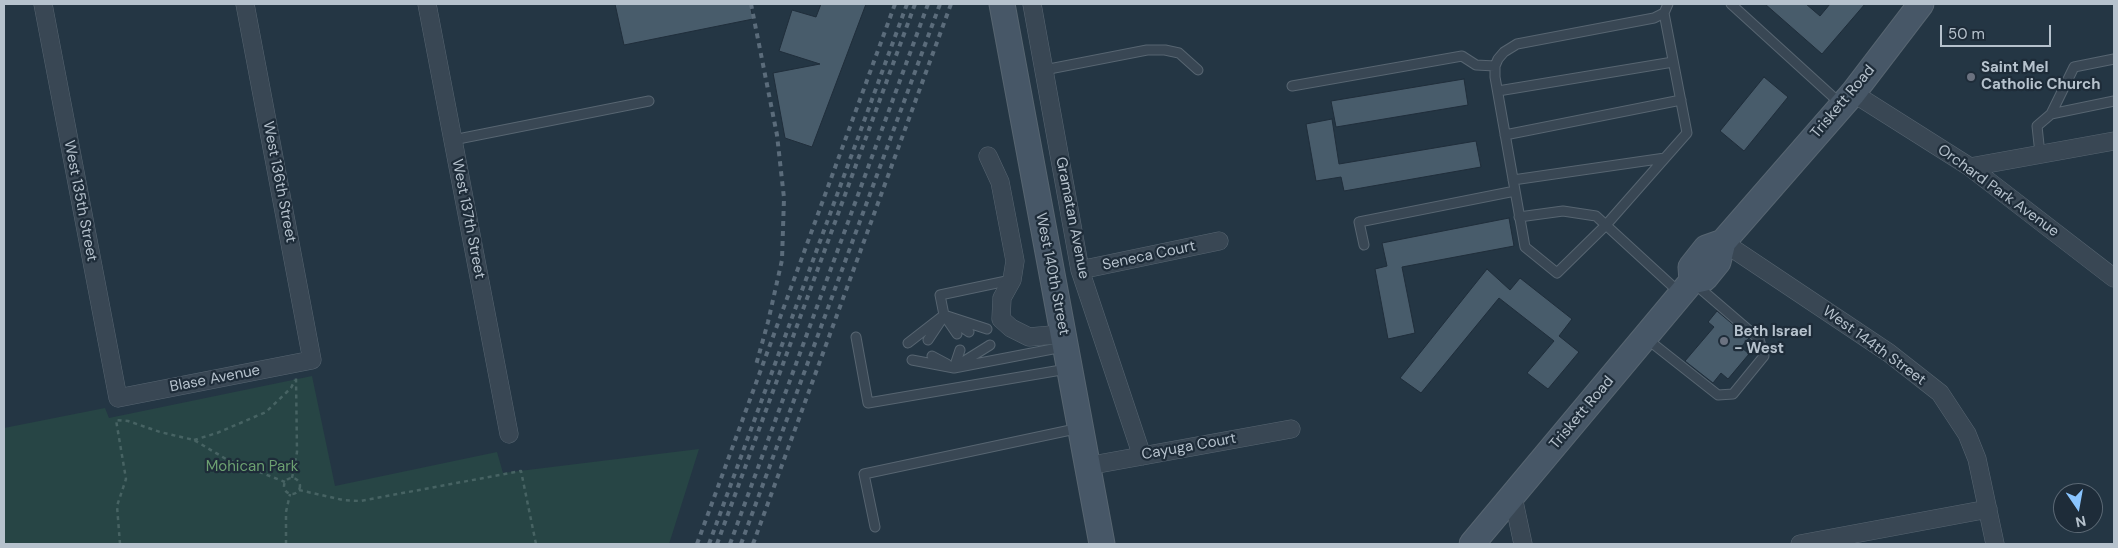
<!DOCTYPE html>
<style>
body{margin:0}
#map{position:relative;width:2118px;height:548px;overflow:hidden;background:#243644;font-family:"DM Sans",sans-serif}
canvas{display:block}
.frame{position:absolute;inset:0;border:5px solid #b6c2cd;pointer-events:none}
.north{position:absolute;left:2053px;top:483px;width:50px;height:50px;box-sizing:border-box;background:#1e2c39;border:1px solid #5b6874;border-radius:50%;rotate:168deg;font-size:14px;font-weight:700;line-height:20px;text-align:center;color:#b6c2cd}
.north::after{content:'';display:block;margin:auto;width:18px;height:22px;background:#8ac5ff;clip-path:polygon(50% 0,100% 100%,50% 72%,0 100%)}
.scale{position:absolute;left:1940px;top:25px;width:111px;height:22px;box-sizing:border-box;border:2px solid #b6c2cd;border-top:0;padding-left:6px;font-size:15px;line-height:18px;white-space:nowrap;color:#b6c2cd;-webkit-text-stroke:4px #1e2c39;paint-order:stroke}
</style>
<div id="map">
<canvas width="2118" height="548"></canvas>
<div class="frame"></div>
<div class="north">N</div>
<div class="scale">50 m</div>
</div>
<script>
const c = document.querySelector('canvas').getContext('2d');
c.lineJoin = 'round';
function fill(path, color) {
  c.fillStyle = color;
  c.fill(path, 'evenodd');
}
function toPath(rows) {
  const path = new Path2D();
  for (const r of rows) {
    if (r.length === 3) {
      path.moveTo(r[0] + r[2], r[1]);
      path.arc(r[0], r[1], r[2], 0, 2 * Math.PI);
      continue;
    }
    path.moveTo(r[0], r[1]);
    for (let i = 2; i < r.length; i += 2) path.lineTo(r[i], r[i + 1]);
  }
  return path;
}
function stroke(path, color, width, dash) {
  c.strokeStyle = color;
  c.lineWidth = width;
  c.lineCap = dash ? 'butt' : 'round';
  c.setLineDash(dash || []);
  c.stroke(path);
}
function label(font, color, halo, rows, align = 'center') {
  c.font = font + ' "DM Sans",sans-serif';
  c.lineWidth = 4.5;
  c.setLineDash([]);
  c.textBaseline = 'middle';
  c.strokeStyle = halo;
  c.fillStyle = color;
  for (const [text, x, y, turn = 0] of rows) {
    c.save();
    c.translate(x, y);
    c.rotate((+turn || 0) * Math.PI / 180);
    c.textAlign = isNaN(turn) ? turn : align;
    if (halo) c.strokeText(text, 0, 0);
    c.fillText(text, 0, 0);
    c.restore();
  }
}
fill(toPath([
 [312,376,335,486,497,452,503,473,699,449,669,544,4,544,4,428,105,408,109,418]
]), '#274545');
const building = toPath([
 [615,4,750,4,753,19,624,45,615,4],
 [821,4,866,4,812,147,785,138,773,73,820,64,779,51,792,10,816,17,821,4],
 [1765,4,1806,4,1820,16,1830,4,1865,4,1822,54,1765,4],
 [1764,77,1788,97,1744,151,1720,131,1764,77],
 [1464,79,1468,105,1336,127,1331,101,1464,79],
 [1332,119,1339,164,1476,141,1481,167,1344,191,1341,177,1316,181,1306,124,1332,119],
 [1509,218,1514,246,1402,267,1415,333,1388,339,1375,269,1387,266,1382,243,1509,218],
 [1487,269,1510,290,1520,278,1572,319,1559,336,1579,352,1548,389,1527,373,1554,341,1499,298,1421,393,1400,378,1487,269],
 [1717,311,1749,338,1741,347,1749,354,1728,379,1721,373,1713,383,1685,361,1714,327,1708,322,1717,311]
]);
fill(building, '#485c6b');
stroke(building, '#202e3b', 1);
const lane = toPath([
 [1731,4,1842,105],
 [1664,13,1687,133,1606,225,1557,273,1525,247,1495,77,1495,66,1498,59,1504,52,1517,44,1654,18,1664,13,1668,4],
 [1044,70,1147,50,1165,50,1179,53,1198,70],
 [1292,86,1462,56,1476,65,1495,66],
 [1498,91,1673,62],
 [2051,114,2074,67,2114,59],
 [1505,135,1681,100],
 [453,140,649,101],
 [2040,154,2037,126,2051,114,2114,101],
 [1513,180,1665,158],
 [1519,217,1563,211,1596,216,1681,294],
 [1364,245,1359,222,1515,191],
 [944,315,987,329],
 [953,321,969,332],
 [957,334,944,315,940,295,1011,280],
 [856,337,868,403,1067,369],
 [1647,339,1718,395,1733,394,1764,356,1759,339,1695,284],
 [928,340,940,322],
 [908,343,944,315],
 [932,356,947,364],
 [912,360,954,368,1063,347],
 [958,365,990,345],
 [954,368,960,350],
 [875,527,864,474,1080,428]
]);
const street = toPath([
 [43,4,118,398,312,360,245,4],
 [427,4,509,434],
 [1032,4,1080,270,1142,456],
 [1853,93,1970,167,2114,278],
 [988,156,1000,182,1015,261,1012,280,1002,298,1001,319,1011,328,1029,337,1063,334],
 [1970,167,2114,141],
 [1723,242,1889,353,1940,393,1967,434,1977,459,1995,544],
 [1080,270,1219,241],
 [1087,466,1291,429],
 [1513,497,1523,544],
 [1800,544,1988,509]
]);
const secondary = toPath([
 [1002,4,1102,544],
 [1692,281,1691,267,1706,248,1723,242],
 [1472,544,1692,281,1705,278,1709,273,1718,262,1723,242,1853,93,1921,4]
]);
stroke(lane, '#576571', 11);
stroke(street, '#576571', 19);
stroke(secondary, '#576571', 27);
stroke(toPath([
 [194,440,217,433,266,412,291,388,295,380],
 [292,478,297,452,296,378],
 [292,486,8],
 [299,490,343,500,360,501,521,471,536,544],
 [120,544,117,506,126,479,116,420,128,421,160,432,194,440,226,459,285,482],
 [286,544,286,512,290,494]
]), '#476363', 2.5, [4, 4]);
stroke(lane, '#394754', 9);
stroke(street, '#394754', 18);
stroke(secondary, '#475767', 25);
stroke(toPath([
 [751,4,777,135,784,198,782,260,768,322,756,365],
 [697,544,895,4],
 [709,544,907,4],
 [717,544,915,4],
 [730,544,928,4],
 [741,544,940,4],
 [753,544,951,4]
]), '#5b6c7b', 4, [5, 5]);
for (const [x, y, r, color] of [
 [1971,77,5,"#6b7280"],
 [1724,341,5,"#6b7280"]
]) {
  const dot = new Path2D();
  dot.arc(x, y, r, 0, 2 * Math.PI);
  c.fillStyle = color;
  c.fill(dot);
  stroke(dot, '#1e2c39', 2);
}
label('bold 15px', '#b6c2cd', '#1e2c39', [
 ["Saint Mel",1981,68],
 ["Catholic Church",1981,85],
 ["Beth Israel",1734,332],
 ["- West",1734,349]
], 'left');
label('15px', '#b6c2cd', '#1e2c39', [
 ["Triskett Road",1843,102,-50],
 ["West 136th Street",279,182,79],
 ["Orchard Park Avenue",1998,191,36],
 ["West 135th Street",80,201,79],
 ["Gramatan Avenue",1072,218,79],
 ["West 137th Street",468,219,79],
 ["Seneca Court",1149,256,-12],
 ["West 140th Street",1052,274,79],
 ["West 144th Street",1874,346,36],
 ["Blase Avenue",215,379,-11],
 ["Triskett Road",1582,413,-50],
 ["Cayuga Court",1189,447,-10]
]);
label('15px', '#6ca071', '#1e2c39', [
 ["Mohican Park",252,467]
]);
</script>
